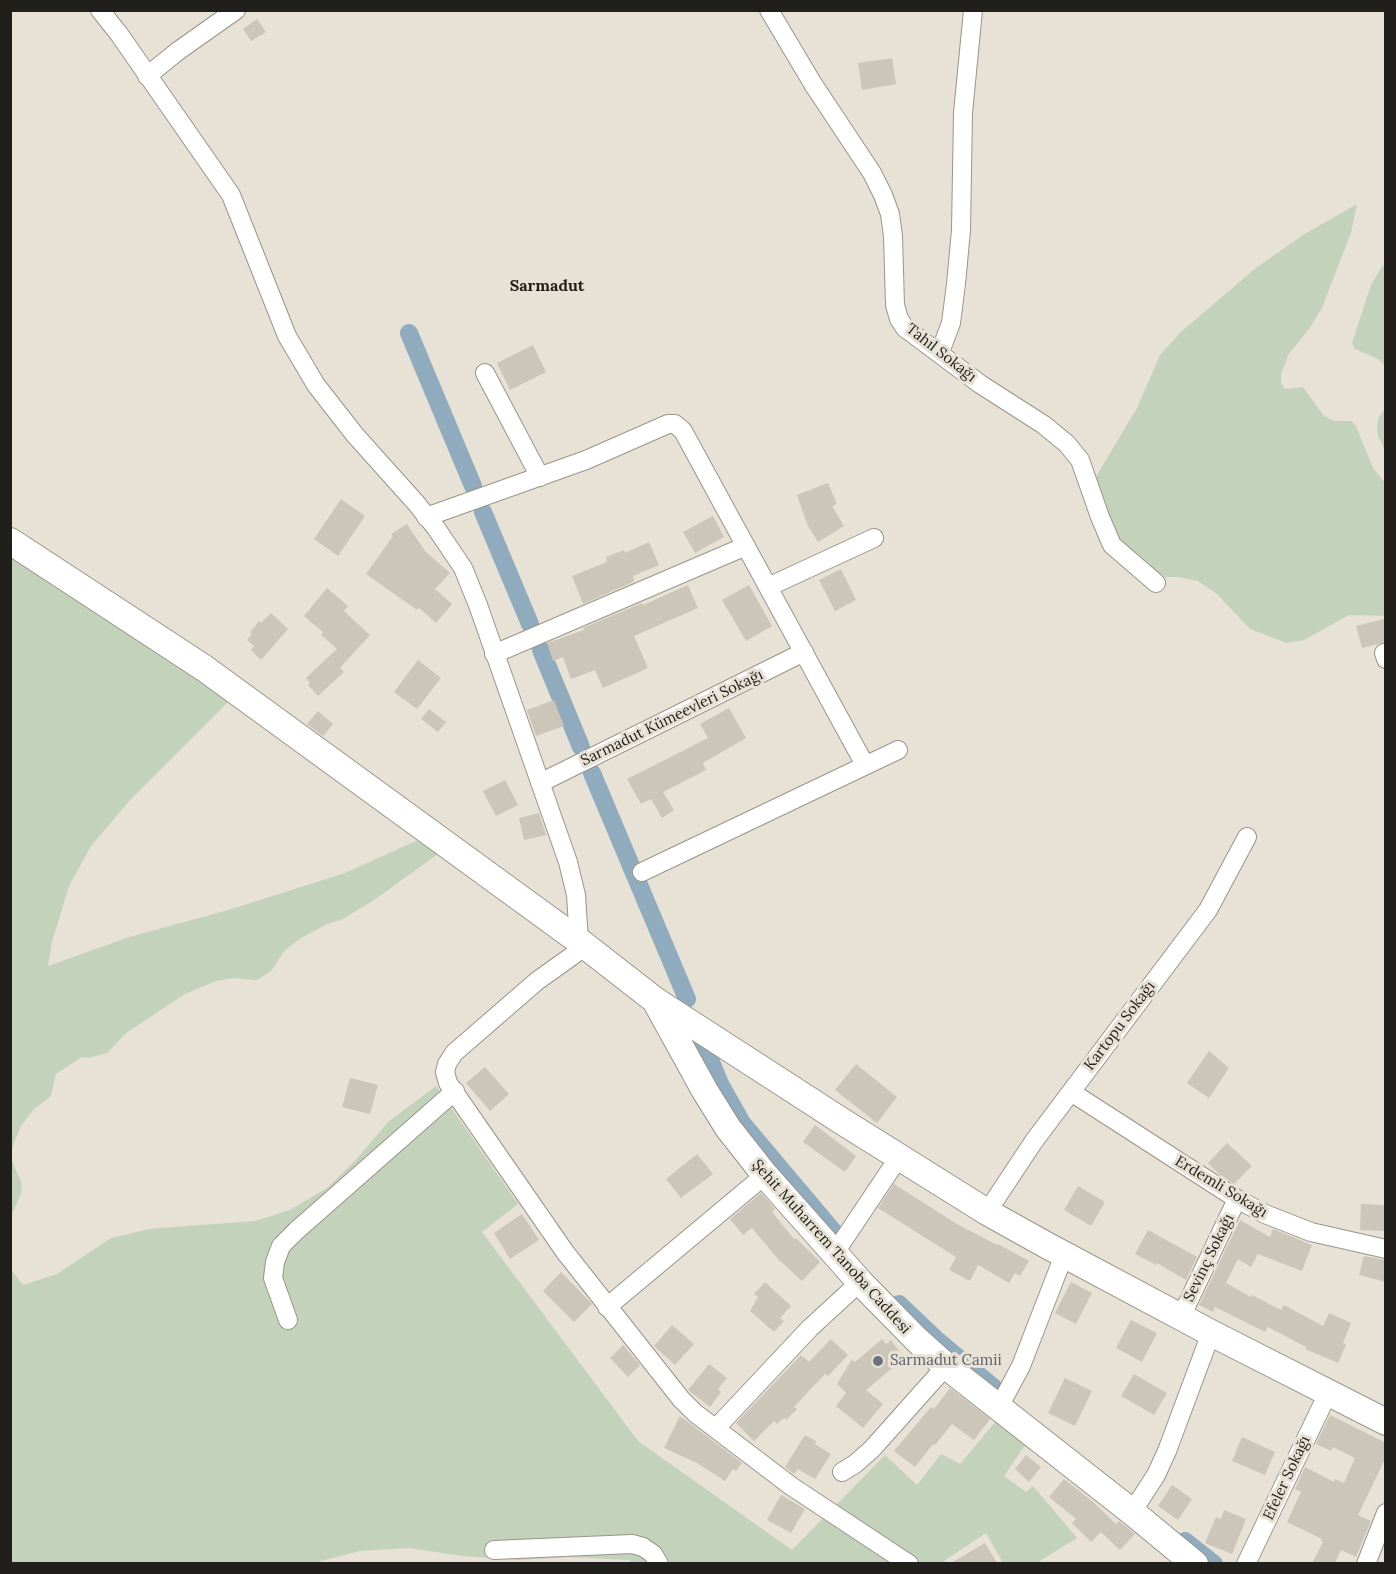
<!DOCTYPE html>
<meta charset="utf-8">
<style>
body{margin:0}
#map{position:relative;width:1396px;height:1574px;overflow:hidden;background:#e8e1d6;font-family:Lora,serif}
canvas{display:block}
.frame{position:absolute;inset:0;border:12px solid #211f1b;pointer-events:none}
</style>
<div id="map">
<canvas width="1396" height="1574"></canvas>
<div class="frame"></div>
</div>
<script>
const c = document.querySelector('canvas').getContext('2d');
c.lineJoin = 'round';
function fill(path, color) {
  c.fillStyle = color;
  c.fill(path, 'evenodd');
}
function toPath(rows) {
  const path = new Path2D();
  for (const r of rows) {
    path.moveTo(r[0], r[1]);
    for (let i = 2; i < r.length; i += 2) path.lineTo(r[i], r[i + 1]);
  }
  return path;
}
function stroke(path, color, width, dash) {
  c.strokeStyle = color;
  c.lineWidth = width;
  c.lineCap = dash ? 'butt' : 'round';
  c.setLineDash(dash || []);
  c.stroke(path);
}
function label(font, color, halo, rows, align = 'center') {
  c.font = font + ' Lora,serif';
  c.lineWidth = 6;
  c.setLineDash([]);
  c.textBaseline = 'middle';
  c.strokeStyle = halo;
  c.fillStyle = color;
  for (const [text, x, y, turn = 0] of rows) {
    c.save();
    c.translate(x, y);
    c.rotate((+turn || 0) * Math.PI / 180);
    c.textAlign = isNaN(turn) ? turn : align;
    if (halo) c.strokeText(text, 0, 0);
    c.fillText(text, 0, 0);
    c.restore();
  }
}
fill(toPath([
 [1357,204,1351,233,1322,308,1309,329,1288,355,1281,375,1281,383,1285,389,1303,387,1324,416,1334,421,1351,421,1356,426,1373,468,1385,483,1385,616,1349,615,1304,640,1287,643,1250,629,1217,594,1198,581,1179,577,1164,577,1143,566,1121,547,1094,480,1137,408,1160,355,1182,331,1256,268,1303,235],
 [1385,264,1385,366,1378,359,1355,349,1352,343,1371,285,1381,268],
 [1385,409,1385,451,1378,436,1377,425,1379,417],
 [11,556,103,614,229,701,131,799,91,846,69,886,52,942,48,966,129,937,225,911,345,873,418,840,438,854,374,900,343,919,327,924,301,938,285,950,271,971,257,980,234,978,216,981,185,994,126,1033,107,1053,88,1058,82,1057,56,1074,51,1096,34,1109,21,1126,13,1145,11,1159,22,1184,21,1194,11,1216],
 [436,1086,518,1204,482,1232,638,1441,792,1550,885,1455,917,1485,941,1454,960,1464,996,1421,1026,1444,1004,1476,1026,1492,1033,1486,1077,1538,1035,1564,1003,1563,986,1533,944,1561,945,1564,636,1564,628,1560,568,1557,518,1560,463,1556,408,1548,360,1551,309,1564,11,1563,10,1268,23,1285,57,1274,111,1238,149,1229,255,1221,290,1210,327,1188,355,1161,388,1122]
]), '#c3d2bb');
stroke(toPath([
 [409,333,473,486],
 [483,512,530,624],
 [541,650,581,747],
 [592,773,687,999],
 [703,1042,720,1084,742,1123,833,1231],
 [899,1304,938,1341,994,1388],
 [1185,1541,1214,1564]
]), '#8fabbd', 18);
fill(toPath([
 [257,19,266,32,251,41,243,29],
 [892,58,896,84,862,90,858,63],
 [533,345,546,372,510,390,497,363],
 [828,483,837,504,832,506,844,526,818,542,808,526,797,495],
 [341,499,365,516,338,556,314,539],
 [713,516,724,537,695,553,683,532],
 [407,524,425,551,450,573,435,589,452,604,436,623,419,608,417,610,366,574,393,536,391,534],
 [649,542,659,565,633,576,634,580,633,582,583,604,572,576,607,562,606,557,624,550,625,553],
 [841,569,856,600,835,611,819,580],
 [688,585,698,608,634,636,648,668,603,688,595,670,571,679,563,657,553,661,547,643,584,630,583,628,642,603,643,605],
 [749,585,772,626,746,641,722,600],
 [327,588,348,606,344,611,370,635,340,668,344,672,318,696,308,685,310,683,306,678,337,649,321,635,323,632,304,616],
 [271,613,288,629,261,660,251,650,254,646,247,640,252,634,250,632,259,621,261,623],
 [1384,619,1386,642,1362,648,1356,626],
 [418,660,441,678,417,709,394,692],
 [554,700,564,726,536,736,527,710],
 [729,708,746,738,703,763,706,770,663,792,674,810,662,818,651,799,641,804,627,779,708,738,700,724],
 [429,709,446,722,438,732,421,719],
 [318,711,333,724,323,736,307,724],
 [505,780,518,805,496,816,483,791],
 [539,813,546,835,524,840,519,818],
 [1209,1051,1229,1068,1209,1098,1187,1083],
 [856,1064,897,1097,877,1123,835,1090],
 [485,1067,509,1094,490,1111,466,1083],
 [350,1078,378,1085,370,1114,342,1107],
 [815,1125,856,1156,845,1172,803,1142],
 [1227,1143,1252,1166,1234,1184,1220,1175,1208,1163],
 [697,1154,713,1174,681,1198,666,1179],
 [894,1184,957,1224,997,1245,998,1244,1029,1261,1020,1276,1015,1273,1009,1283,978,1265,970,1281,949,1270,956,1257,878,1208],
 [1078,1186,1105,1202,1091,1226,1064,1210],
 [761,1193,775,1209,772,1212,794,1239,796,1238,820,1262,802,1281,778,1259,752,1228,743,1235,730,1219],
 [1361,1204,1386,1205,1386,1231,1360,1230],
 [522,1214,539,1240,510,1259,494,1233],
 [1240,1220,1270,1237,1273,1229,1312,1245,1302,1271,1258,1254,1251,1267,1238,1259,1226,1283,1251,1297,1252,1295,1281,1310,1284,1305,1323,1326,1329,1313,1351,1323,1343,1343,1346,1345,1338,1363,1305,1349,1306,1347,1268,1327,1265,1332,1215,1307,1213,1312,1199,1305],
 [1148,1230,1197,1257,1186,1280,1157,1263,1156,1265,1135,1254],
 [1364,1256,1386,1260,1386,1282,1359,1275],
 [561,1272,592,1304,574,1322,543,1291],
 [765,1282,791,1306,780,1318,784,1321,774,1332,750,1311,758,1297,754,1294],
 [1071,1282,1092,1293,1076,1324,1055,1313],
 [1131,1320,1157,1333,1142,1362,1116,1348],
 [672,1325,694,1344,675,1365,654,1346],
 [831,1339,848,1355,828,1376,825,1374,794,1407,797,1409,786,1420,784,1418,777,1424,774,1421,754,1441,736,1423,801,1355,809,1362],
 [882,1339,886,1344,891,1340,900,1352,896,1355,901,1361,866,1390,883,1404,863,1428,836,1406,846,1393,837,1384,852,1359,855,1362],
 [623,1345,640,1365,628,1377,610,1358],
 [709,1364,727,1378,718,1389,721,1392,710,1407,688,1390],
 [1134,1374,1167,1393,1154,1415,1121,1396],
 [1065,1378,1092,1391,1075,1426,1048,1413],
 [950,1388,990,1419,974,1440,952,1424,935,1445,933,1444,915,1467,894,1451,931,1407,934,1409],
 [1330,1415,1386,1443,1386,1457,1358,1515,1371,1521,1356,1557,1341,1550,1335,1563,1312,1563,1323,1542,1321,1541,1322,1539,1287,1522,1301,1492,1295,1489,1305,1467,1334,1482,1335,1479,1344,1483,1355,1458,1333,1447,1331,1451,1316,1444],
 [680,1416,742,1463,736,1471,733,1469,725,1481,697,1463,664,1448],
 [805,1435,816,1441,815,1444,831,1454,815,1479,798,1469,794,1474,785,1467],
 [1242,1437,1275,1452,1265,1475,1232,1461],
 [1026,1455,1041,1467,1029,1482,1015,1469],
 [1064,1479,1092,1501,1116,1524,1119,1521,1135,1534,1120,1550,1101,1532,1091,1542,1072,1523,1076,1519,1049,1497],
 [1172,1485,1192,1499,1178,1520,1158,1506],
 [781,1495,805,1509,791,1533,767,1520],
 [1224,1510,1246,1519,1232,1554,1205,1543,1216,1517,1221,1519],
 [985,1543,997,1563,951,1563]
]), '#ccc5ba');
const street = toPath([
 [100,10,119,34,231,195,287,336,316,385,355,435,416,503,436,528,463,568,478,605,568,862,576,895,579,941],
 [769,10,813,84,872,173,883,195,890,214,893,236,895,305,899,319,905,328,980,384,1044,425,1067,444,1080,460,1100,517,1112,545,1156,583],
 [147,76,178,51,236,10],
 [940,352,951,323,956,284,961,230,963,113,973,10],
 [485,373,540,477],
 [426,517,586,460,668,424,675,424,683,431,865,765],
 [768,587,874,538],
 [1384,653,1386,659],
 [494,654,746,546],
 [540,783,804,652],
 [642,872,898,750],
 [586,946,537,981,454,1053,447,1064,445,1072,448,1083,565,1252,681,1399,695,1413,791,1486,909,1564],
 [1071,1092,1237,1199,1265,1214,1311,1232,1386,1249],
 [987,1212,1034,1141,1208,910,1247,837],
 [834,1254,899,1157],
 [607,1307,765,1175],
 [1181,1317,1237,1199],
 [288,1320,273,1278,275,1262,281,1246,296,1231,455,1091],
 [999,1407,1021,1366,1064,1255],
 [716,1428,810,1328,860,1282],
 [842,1472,855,1464,872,1449,946,1366],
 [1132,1512,1156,1475,1167,1451,1211,1333],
 [494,1550,632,1544,643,1547,653,1554,659,1564],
 [1246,1564,1328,1393],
 [1366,1564,1386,1513]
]);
const secondary = toPath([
 [10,541,204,668,579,941,656,1001,840,1120,987,1212,1048,1246,1211,1333,1386,1422],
 [657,1004,705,1091,728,1128,765,1175,860,1282,917,1340,946,1366,1132,1512,1195,1564]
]);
stroke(street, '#9b948a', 20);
stroke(secondary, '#9b948a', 28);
stroke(street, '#fff', 18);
stroke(secondary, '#fff', 26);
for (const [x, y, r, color] of [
 [878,1361,6,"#6b7280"]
]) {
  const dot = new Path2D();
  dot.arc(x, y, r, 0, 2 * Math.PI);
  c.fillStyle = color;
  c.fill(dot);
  stroke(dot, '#e8e1d6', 2);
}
label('15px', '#211f1b', '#e8e1d6', [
 ["Tahıl Sokağı",941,353,38],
 ["Sarmadut Kümeevleri Sokağı",672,718,-26],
 ["Kartopu Sokağı",1120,1026,-53],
 ["Erdemli Sokağı",1221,1187,31],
 ["Şehit Muharrem Tanoba Caddesi",831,1247,48],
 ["Sevinç Sokağı",1209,1258,-64],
 ["Efeler Sokağı",1287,1478,-65]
]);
label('15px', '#5b616d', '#e8e1d6', [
 ["Sarmadut Camii",890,1361]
], 'left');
label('bold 16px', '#211f1b', '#e8e1d6', [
 ["Sarmadut",547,286]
]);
</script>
